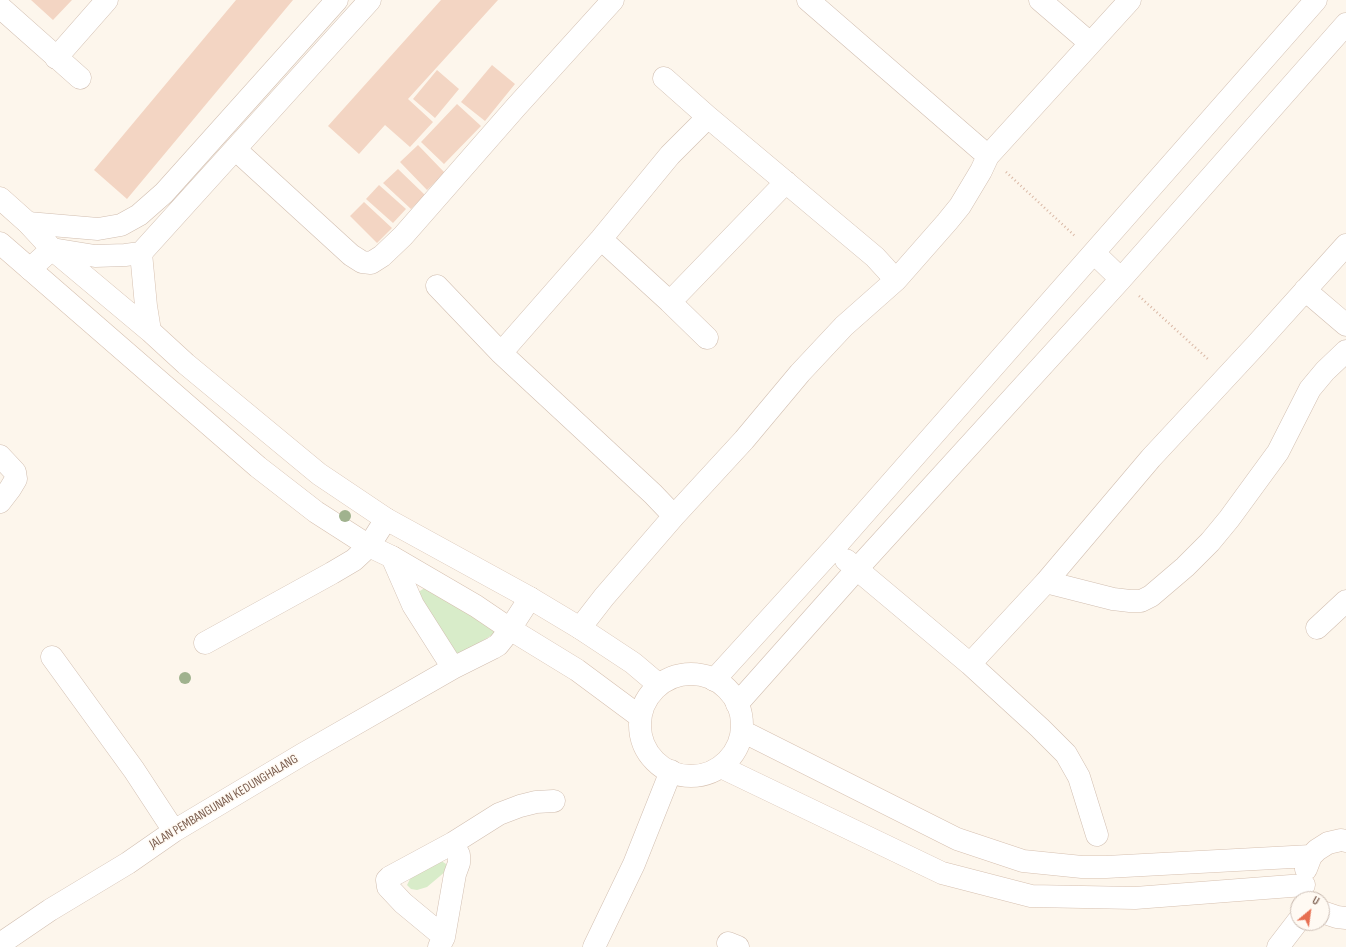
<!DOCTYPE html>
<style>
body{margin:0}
#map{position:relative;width:1346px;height:947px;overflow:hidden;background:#fdf6ec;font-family:"Sofia Sans Condensed",sans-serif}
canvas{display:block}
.north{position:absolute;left:1290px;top:891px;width:40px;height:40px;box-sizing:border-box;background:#fffaf3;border:1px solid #cabbb1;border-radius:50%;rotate:29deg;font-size:11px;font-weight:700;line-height:16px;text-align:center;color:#7a5c4d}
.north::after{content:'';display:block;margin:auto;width:14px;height:18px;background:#e76f51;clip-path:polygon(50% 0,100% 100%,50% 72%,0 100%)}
</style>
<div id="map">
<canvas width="1346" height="947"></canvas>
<div class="north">U</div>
</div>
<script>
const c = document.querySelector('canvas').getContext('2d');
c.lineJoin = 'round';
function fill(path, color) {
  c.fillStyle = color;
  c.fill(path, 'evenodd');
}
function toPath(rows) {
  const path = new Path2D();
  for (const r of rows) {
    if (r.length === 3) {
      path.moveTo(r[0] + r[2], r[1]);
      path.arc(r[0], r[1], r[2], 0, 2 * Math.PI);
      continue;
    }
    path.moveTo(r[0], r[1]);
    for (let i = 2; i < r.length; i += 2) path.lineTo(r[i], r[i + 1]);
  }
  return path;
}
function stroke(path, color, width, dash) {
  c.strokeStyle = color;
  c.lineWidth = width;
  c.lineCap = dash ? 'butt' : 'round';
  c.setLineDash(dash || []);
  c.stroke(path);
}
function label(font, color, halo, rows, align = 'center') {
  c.font = font + ' "Sofia Sans Condensed",sans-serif';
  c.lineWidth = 3;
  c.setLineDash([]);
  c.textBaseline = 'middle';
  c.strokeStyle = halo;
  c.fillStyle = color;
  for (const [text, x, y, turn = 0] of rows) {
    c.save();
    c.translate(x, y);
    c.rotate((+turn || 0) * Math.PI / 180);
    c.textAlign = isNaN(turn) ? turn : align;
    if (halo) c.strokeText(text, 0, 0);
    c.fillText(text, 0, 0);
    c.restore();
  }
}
fill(toPath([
 [429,587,498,629,492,635,467,650,458,654,451,653,417,593,423,589],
 [440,860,446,864,446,871,427,887,417,890,411,889,407,885,410,879,435,861]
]), '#d8ecc9');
fill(toPath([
 [31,0,72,0,53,20],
 [236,0,293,0,127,199,94,170],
 [441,0,498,0,408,99,433,122,410,147,385,125,359,154,328,126],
 [492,65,515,84,485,121,461,102],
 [437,70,459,89,435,118,413,99],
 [457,104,481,126,444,164,421,142],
 [418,145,445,173,427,190,400,162],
 [398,169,425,195,411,209,383,183],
 [379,185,406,209,393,223,366,199],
 [364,202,392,228,377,243,350,216]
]), '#f3d5c3');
const street = toPath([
 [808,0,988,156],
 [1040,0,1090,43],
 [0,7,80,78],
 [56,58,107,0],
 [664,78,708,117,875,257,896,280],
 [235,149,351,255,362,262,371,263,382,256,403,236,516,107,613,0],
 [28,223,98,229,121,225,139,215,164,193,337,0],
 [601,239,670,302,707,338],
 [1094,253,1121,279],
 [30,269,52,249,95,256,125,255,141,253,370,0],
 [437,286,501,353,653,494,674,516],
 [1305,290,1346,325],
 [670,302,786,182],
 [501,353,601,239,670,155,708,117],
 [0,456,15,472,16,479,10,489,0,502],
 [392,557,413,605,453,668],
 [846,560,970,664,1040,728,1066,754,1079,777,1097,835],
 [1046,582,1113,599,1130,601,1141,601,1151,596,1185,567,1210,542,1229,519,1278,452,1310,389,1325,371,1346,351],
 [580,628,604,597,674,516,744,440,800,373,844,326,896,280,947,222,960,206,981,171,988,156,1130,0],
 [1317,628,1346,601],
 [205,643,332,573,354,560,369,546,386,519],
 [52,657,134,770,174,831],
 [970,664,1046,582,1151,458,1256,345,1346,245],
 [714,680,834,548,1316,0],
 [737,704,857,569,1121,279,1346,24],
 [444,937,403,903,388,887,387,880,390,877,453,843,499,814,520,806,536,802,554,801],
 [728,943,738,947],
 [0,944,50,910,128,863,174,831,303,754,453,668,493,648,498,645,506,635,530,598],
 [439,947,444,937,455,874,459,863,459,855,453,843],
 [594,947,634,864,671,771],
 [1278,947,1298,921]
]);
const secondary = toPath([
 [0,198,28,223,52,249,150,331,186,364,319,474,386,519,530,598,580,628,633,663,659,685],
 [0,243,258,467,316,512,369,546,392,557,476,606,510,629,577,670,639,716],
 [141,253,146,306,150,331],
 [691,725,51],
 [742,731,957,839,1023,861,1082,867,1106,867,1311,856],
 [721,767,942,873,1031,896,1135,898,1304,885],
 [1306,869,1311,856,1317,850,1328,843,1341,840,1346,841],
 [1322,912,1337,917,1346,918]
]);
stroke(street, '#d1beb0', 23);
stroke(secondary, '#d6c0b0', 23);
stroke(toPath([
 [1006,172,1076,237],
 [1139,296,1209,360]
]), '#d9b8a5', 2.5, [1, 3]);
stroke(street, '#fff', 22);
stroke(secondary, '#fff', 22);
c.fillStyle = '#a0b28e';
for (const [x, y] of [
 [345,516],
 [185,678]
]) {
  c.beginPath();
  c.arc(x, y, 6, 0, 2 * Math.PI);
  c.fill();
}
label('13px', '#7a5c4d', '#fffaf3', [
 ["JALAN PEMBANGUNAN KEDUNGHALANG",224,802,-31]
]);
</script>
